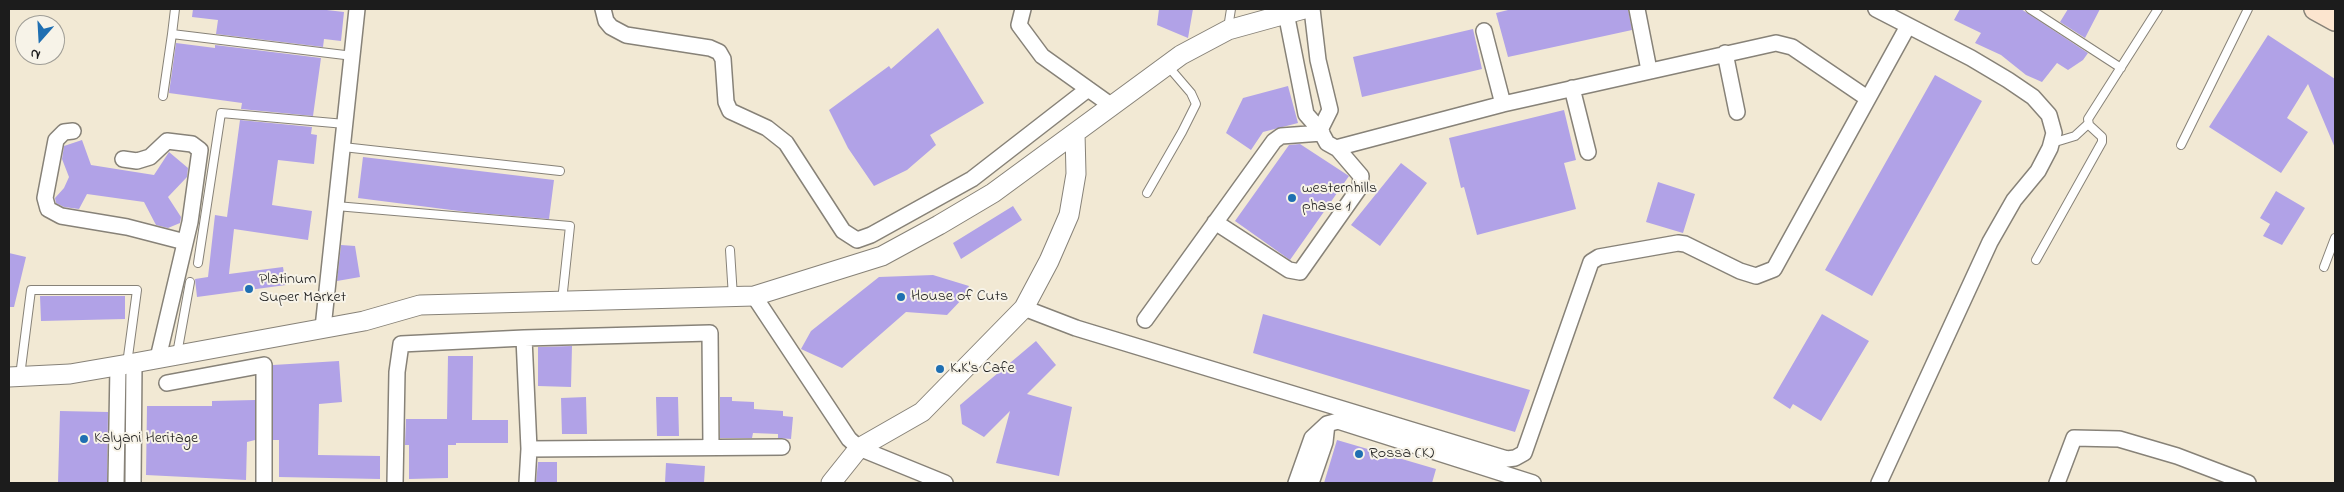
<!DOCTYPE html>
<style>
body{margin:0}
#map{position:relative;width:2344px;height:492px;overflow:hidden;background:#f2e9d4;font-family:"Indie Flower",sans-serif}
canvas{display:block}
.frame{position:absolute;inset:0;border:10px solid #1c1c1c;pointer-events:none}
.north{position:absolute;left:15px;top:15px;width:50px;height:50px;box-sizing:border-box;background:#f7f3e8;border:1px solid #9f9d96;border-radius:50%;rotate:199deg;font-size:14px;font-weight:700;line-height:20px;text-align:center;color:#1c1c1c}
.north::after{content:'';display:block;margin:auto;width:18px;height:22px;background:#1f6fb2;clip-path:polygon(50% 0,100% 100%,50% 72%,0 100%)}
</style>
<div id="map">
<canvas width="2344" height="492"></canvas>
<div class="frame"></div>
<div class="north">N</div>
</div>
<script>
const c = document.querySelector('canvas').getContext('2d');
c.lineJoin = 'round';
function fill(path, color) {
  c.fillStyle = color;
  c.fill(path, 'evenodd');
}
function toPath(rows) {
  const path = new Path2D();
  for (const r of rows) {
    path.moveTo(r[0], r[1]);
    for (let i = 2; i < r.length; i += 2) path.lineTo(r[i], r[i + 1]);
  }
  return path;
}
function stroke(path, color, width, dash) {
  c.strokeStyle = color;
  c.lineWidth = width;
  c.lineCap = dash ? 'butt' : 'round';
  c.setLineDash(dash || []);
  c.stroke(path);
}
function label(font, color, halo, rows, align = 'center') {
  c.font = font + ' "Indie Flower",sans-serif';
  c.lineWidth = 4;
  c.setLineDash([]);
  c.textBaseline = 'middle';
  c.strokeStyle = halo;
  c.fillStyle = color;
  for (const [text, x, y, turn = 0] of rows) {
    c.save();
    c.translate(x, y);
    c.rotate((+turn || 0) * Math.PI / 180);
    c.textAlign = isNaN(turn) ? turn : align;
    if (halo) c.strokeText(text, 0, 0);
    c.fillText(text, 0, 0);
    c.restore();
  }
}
fill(toPath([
 [193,9,318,9,344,12,341,41,324,39,323,47,216,34,218,20,192,17],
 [1159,9,1193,9,1188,38,1157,25],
 [1512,9,1628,9,1632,30,1508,57,1496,13],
 [1960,9,2021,9,2088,53,2083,60,2068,70,2057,63,2042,82,2026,75,2001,55,1975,43,1981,33,1954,20],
 [2068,9,2100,9,2085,38,2060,22],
 [938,28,984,103,930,135,936,145,907,170,874,186,848,148,829,110,889,66,891,69],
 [1473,29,1482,69,1362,97,1353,57],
 [2268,35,2335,79,2335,148,2308,84,2287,118,2308,132,2281,173,2209,127],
 [176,43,215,48,215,45,321,58,313,116,241,109,242,103,169,93],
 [1935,75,1982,101,1872,296,1825,270],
 [1288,86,1298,123,1263,132,1251,150,1226,133,1243,98],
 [1564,110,1576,160,1564,163,1576,209,1477,235,1464,187,1461,188,1449,138],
 [240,120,312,127,311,134,317,135,314,164,278,160,272,205,312,211,308,240,234,229,229,274,283,267,286,285,197,297,195,279,208,277,215,215,227,217],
 [82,140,91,165,154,175,169,152,188,168,187,177,168,197,181,217,180,223,168,228,156,225,144,202,87,194,79,209,64,207,56,203,55,198,64,188,69,177,62,159,64,146],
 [1300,144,1349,176,1290,260,1235,221,1289,145],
 [363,157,554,180,549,219,467,212,358,198],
 [1401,163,1427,183,1380,246,1351,225],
 [1658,182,1695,194,1683,233,1646,222],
 [2276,191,2305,208,2282,245,2263,236,2270,224,2260,218],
 [1013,206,1022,220,961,259,953,243],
 [341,245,355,246,360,277,337,281],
 [9,253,26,257,14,307,9,307],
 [933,275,969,286,964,297,947,315,906,312,842,368,801,349,811,331,879,277],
 [40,296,125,296,125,319,41,321],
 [1263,314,1530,390,1515,432,1253,353],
 [1822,314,1869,341,1821,421,1793,404,1790,409,1773,398],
 [1036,341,1056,365,1027,394,1072,407,1059,476,996,463,1010,411,984,437,962,424,960,405],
 [572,346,571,387,538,386,538,347],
 [448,356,473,356,472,420,508,420,508,443,456,443,456,445,448,445,448,478,409,479,409,445,405,445,406,419,447,419],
 [339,361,342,402,319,404,318,455,380,456,380,479,279,477,279,440,273,440,273,365],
 [586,397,587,434,562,434,561,398],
 [656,397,678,397,679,436,657,436],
 [720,397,732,397,732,401,754,402,754,409,783,411,783,416,793,417,791,439,778,438,778,434,753,433,752,438,720,438],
 [255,400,255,440,247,442,246,480,146,475,147,406,212,406,212,401],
 [60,411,108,412,107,483,58,483],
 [1337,440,1436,469,1432,483,1324,483],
 [538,462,557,462,557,483,536,483],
 [666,463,705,466,704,483,665,483]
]), '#b1a2e7');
const service = toPath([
 [2030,9,2121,68],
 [1228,28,1231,9],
 [172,34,175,9],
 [163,96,172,34,353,56],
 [2052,143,2075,136,2088,124],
 [2181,145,2248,9],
 [343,147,560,171],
 [1147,193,1182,132,1196,104,1191,93,1167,65],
 [336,206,570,226,562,301],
 [730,250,733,297],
 [2036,260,2102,142,2102,137,2089,125,2088,119,2158,9],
 [198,263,221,113,345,124],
 [2324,267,2335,238],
 [177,354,190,282],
 [20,376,31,290,137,290,127,364]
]);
const minor = toPath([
 [603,9,606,21,611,27,626,35,710,48,719,52,723,59,726,102,730,111,767,128,786,143,843,231,857,240,871,235,972,179,1088,89],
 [1023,9,1019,25,1042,56,1112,106],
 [1312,9,1318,60,1330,110,1320,130],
 [1637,9,1649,70],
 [1876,9,1971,58,2008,80,2033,97,2049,115,2054,133,2050,148,2038,171,2014,200,1990,242,1879,483],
 [1286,13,1306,114,1320,130,1327,143,1336,148,1503,104,1776,43,1792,47,1867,98],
 [1484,31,1503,104],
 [1725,53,1737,112],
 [1572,88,1588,152],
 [73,131,64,132,56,140,45,198,48,209,61,216,127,227,185,242],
 [123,159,137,161,150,157,167,141,192,144,200,150,190,222,158,358],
 [1215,222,1289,270,1300,272,1360,187,1361,176,1337,148],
 [754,296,849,439,859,448,945,483],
 [1024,308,1076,328,1507,459,1515,458,1524,453,1591,262,1599,257,1678,243,1685,244,1740,271,1756,276,1774,269,1908,26],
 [1145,320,1274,141,1281,136,1322,133],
 [323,328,357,9],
 [524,338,529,449,527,483],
 [167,383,264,365,264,483],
 [529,449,782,447],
 [116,483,118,366],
 [133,483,134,363],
 [395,483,397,372,401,344,524,338,710,333,711,447],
 [1296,483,1312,438,1327,424,1338,421,1533,483],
 [1311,483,1325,442,1327,424],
 [2057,483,2074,438,2119,439,2177,456,2248,483]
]);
const tertiary = toPath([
 [9,377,70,374,134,363,364,321,420,305,754,296,882,256,939,225,993,193,1181,55,1228,30,1304,9],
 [831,483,859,448,922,412,1024,308,1049,261,1069,215,1076,174,1075,133]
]);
const secondary = toPath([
 [2315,9,2335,20]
]);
stroke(service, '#878278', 10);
stroke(minor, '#878278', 18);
stroke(tertiary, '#878278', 21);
stroke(secondary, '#878278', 24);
stroke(service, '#fff', 8);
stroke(minor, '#fff', 15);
stroke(tertiary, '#fff', 19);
stroke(secondary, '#fce5cf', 21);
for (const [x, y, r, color] of [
 [1292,198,5,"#1f6fb2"],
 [249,289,5,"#1f6fb2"],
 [901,297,5,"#1f6fb2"],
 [940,369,5,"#1f6fb2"],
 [84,439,5,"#1f6fb2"],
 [1359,454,5,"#1f6fb2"]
]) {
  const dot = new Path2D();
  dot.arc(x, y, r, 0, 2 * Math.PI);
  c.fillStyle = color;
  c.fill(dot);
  stroke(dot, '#f7f3e8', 2);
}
label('16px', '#1c1c1c', '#f7f3e8', [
 ["westernhills",1302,189],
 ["phase 1",1302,207],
 ["Platinum",259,280],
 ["Super Market",259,298],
 ["House of Cuts",911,297],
 ["K.K's Cafe",950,369],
 ["Kalyani Heritage",94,439],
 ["Rossa (K)",1369,454]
], 'left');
</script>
